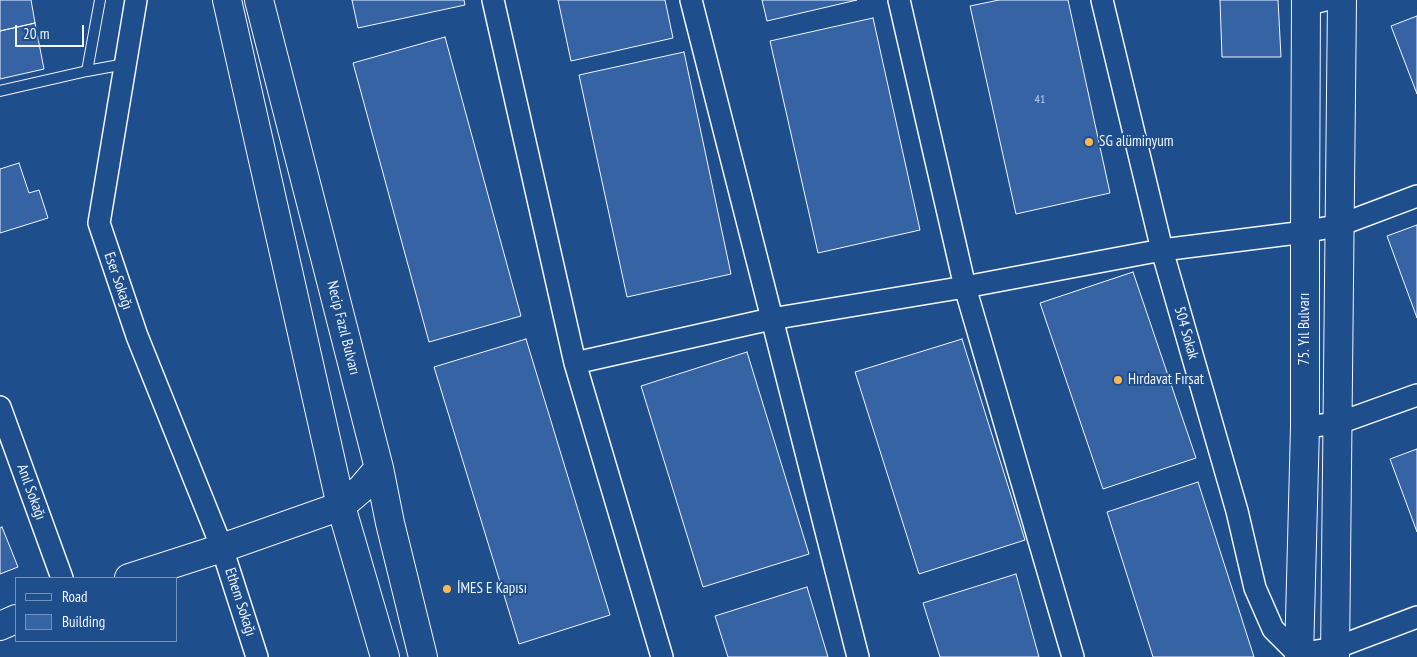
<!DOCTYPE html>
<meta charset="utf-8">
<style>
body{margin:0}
#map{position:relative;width:1417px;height:657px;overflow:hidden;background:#1f4e8c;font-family:"PT Sans Narrow",sans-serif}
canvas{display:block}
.legend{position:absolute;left:15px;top:577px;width:162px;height:65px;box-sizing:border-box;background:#1f4e8c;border:1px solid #7391ba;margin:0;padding:6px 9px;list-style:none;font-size:15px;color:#f2f6ff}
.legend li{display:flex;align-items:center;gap:10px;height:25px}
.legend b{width:25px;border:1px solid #7391ba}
.scale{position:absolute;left:15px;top:25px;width:69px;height:22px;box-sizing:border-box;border:2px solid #f2f6ff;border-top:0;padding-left:6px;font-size:15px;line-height:18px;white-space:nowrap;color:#f2f6ff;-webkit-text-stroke:4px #1f4e8c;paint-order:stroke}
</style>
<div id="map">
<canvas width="1417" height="657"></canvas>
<ul class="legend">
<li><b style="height:6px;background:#1f4e8c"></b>Road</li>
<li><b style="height:14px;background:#3563a3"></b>Building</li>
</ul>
<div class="scale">20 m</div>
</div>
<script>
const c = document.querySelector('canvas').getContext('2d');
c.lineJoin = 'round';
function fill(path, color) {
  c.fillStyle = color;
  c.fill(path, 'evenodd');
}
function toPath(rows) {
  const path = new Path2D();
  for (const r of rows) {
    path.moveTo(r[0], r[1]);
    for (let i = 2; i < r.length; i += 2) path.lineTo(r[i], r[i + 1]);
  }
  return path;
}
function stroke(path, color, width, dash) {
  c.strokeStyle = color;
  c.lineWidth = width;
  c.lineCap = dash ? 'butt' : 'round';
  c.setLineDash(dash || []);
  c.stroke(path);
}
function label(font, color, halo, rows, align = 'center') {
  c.font = font + ' "PT Sans Narrow",sans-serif';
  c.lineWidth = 4;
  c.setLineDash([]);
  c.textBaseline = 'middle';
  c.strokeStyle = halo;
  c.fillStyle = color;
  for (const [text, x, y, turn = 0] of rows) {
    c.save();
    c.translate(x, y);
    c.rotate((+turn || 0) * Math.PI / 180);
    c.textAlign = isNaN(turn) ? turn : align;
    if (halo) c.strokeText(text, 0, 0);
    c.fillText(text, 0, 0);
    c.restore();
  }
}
const building = toPath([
 [0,0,31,0,35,23,0,31,0,0],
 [352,0,464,0,465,5,358,28,352,0],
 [558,0,665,0,673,38,571,61,558,0],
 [762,0,857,0,767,21,762,0],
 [999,0,1068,0,1110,193,1016,214,970,6,999,0],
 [1220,0,1278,0,1281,57,1222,57,1220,0],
 [1417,16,1417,94,1391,26,1417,16],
 [873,18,920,230,818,253,770,41,873,18],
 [35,23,44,69,0,79,0,31,35,23],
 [445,37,521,316,429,342,353,63,445,37],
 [684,52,731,274,627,297,579,75,684,52],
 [19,163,29,193,39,190,48,218,0,233,0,169,19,163],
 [1417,225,1417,318,1387,236,1417,225],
 [1133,272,1196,458,1103,489,1040,303,1133,272],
 [526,339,610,615,519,644,434,367,526,339],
 [962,339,1025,540,919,574,855,372,962,339],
 [747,352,809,554,703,587,641,386,747,352],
 [1417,449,1417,532,1390,459,1417,449],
 [1198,482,1254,657,1153,657,1107,512,1198,482],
 [2,527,18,567,0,574,0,528,2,527],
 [1016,574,1039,657,940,657,923,603,1016,574],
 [807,587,828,657,728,657,715,616,807,587]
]);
fill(building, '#3563a3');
stroke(building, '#f2f6ff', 1);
const lane = toPath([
 [87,71,100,0],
 [0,91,87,71,125,64]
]);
const street = toPath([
 [136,0,99,223,137,336,222,548,257,657],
 [493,0,575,363,662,657],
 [691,0,858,657],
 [899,0,965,287,1073,657],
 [1102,0,1162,250,1237,511,1255,588,1273,629,1298,654,1335,648,1417,617],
 [1306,5,1325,0],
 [575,363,771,319,965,287,1162,250,1305,232,1340,225,1417,196],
 [0,407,62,578],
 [1305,427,1339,423,1417,395]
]);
const secondary = toPath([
 [1299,657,1305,427,1305,232,1306,0],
 [1335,657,1342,0]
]);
const primary = toPath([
 [227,0,341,506,385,657],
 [259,0,379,468,390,523,423,657],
 [129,578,222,548,341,506,361,489,379,468],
 [0,626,16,619]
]);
stroke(lane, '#f2f6ff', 12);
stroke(street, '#f2f6ff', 24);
stroke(secondary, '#f2f6ff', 30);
stroke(primary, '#f2f6ff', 30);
stroke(lane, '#1f4e8c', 10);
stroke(street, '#1f4e8c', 21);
stroke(secondary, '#1f4e8c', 28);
stroke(primary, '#1f4e8c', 28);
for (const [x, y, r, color] of [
 [1089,142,5,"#ffb74d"],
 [1118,380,5,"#ffb74d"],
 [447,589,5,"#ffb74d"]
]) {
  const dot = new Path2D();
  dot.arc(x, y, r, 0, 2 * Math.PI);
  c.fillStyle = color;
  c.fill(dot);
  stroke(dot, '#1f4e8c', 2);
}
label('12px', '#c3d1e8', null, [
 ["41",1040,100]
]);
label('15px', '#f2f6ff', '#1f4e8c', [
 ["SG alüminyum",1099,142],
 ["Hırdavat Fırsat",1128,380],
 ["İMES E Kapısı",457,589]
], 'left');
label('15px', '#f2f6ff', '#1f4e8c', [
 ["Eser Sokağı",118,281,71],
 ["Necip Fazıl Bulvarı",343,328,76],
 ["75. Yıl Bulvarı",1305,329,-90],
 ["504 Sokak",1186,333,74],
 ["Anıl Sokağı",31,492,70],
 ["Ethem Sokağı",240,602,72]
]);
</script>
